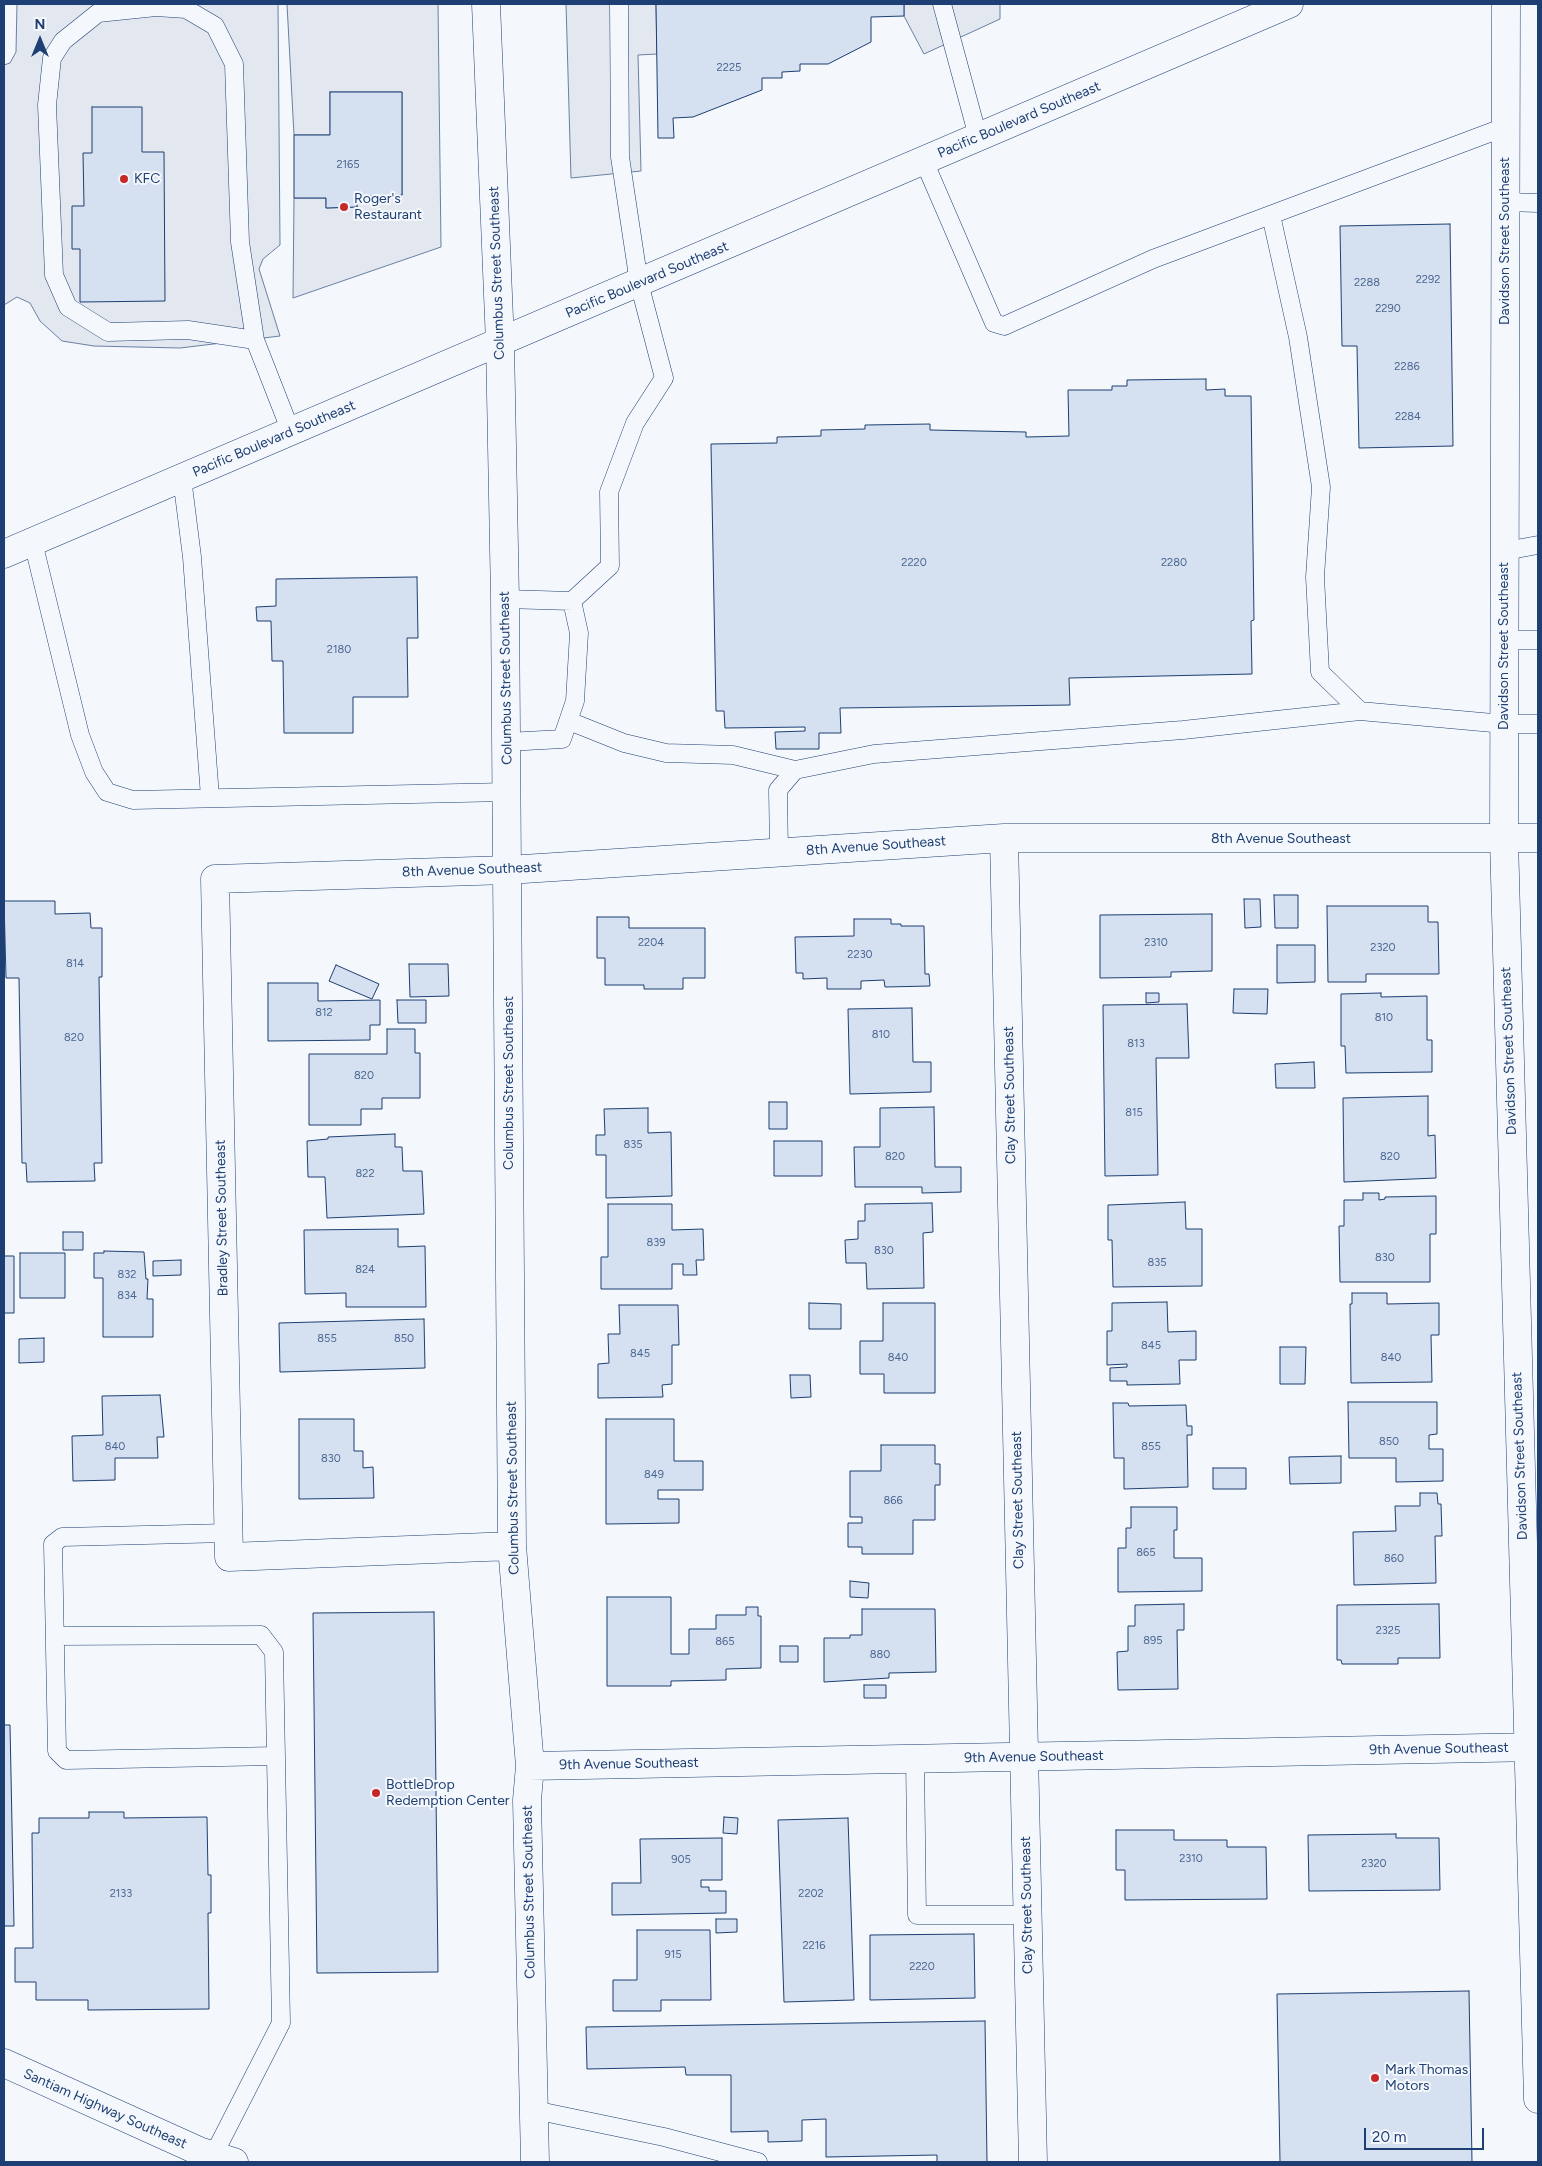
<!DOCTYPE html>
<style>
body{margin:0}
#map{position:relative;width:1542px;height:2166px;overflow:hidden;background:#f4f7fb;font-family:Figtree,sans-serif}
canvas{display:block}
.frame{position:absolute;inset:0;border:5px solid #1d3f73;pointer-events:none}
.north{position:absolute;left:15px;top:15px;width:50px;height:50px;-webkit-text-stroke:4px #f4f7fb;paint-order:stroke;rotate:0deg;font-size:14px;font-weight:700;line-height:20px;text-align:center;color:#1d3f73}
.north::after{content:'';display:block;margin:auto;width:18px;height:22px;background:#1d3f73;clip-path:polygon(50% 0,100% 100%,50% 72%,0 100%)}
.scale{position:absolute;left:1364px;top:2128px;width:120px;height:22px;box-sizing:border-box;border:2px solid #1d3f73;border-top:0;padding-left:6px;font-size:15px;line-height:18px;white-space:nowrap;color:#1d3f73;-webkit-text-stroke:4px #f4f7fb;paint-order:stroke}
</style>
<div id="map">
<canvas width="1542" height="2166"></canvas>
<div class="frame"></div>
<div class="north">N</div>
<div class="scale">20 m</div>
</div>
<script>
const c = document.querySelector('canvas').getContext('2d');
c.lineJoin = 'round';
function fill(path, color) {
  c.fillStyle = color;
  c.fill(path, 'evenodd');
}
function toPath(rows) {
  const path = new Path2D();
  for (const r of rows) {
    path.moveTo(r[0], r[1]);
    for (let i = 2; i < r.length; i += 2) path.lineTo(r[i], r[i + 1]);
  }
  return path;
}
function stroke(path, color, width, dash) {
  c.strokeStyle = color;
  c.lineWidth = width;
  c.lineCap = dash ? 'butt' : 'round';
  c.setLineDash(dash || []);
  c.stroke(path);
}
function label(font, color, halo, rows, align = 'center') {
  c.font = font + ' Figtree,sans-serif';
  c.lineWidth = 4;
  c.setLineDash([]);
  c.textBaseline = 'middle';
  c.strokeStyle = halo;
  c.fillStyle = color;
  for (const [text, x, y, turn = 0] of rows) {
    c.save();
    c.translate(x, y);
    c.rotate((+turn || 0) * Math.PI / 180);
    c.textAlign = isNaN(turn) ? turn : align;
    if (halo) c.strokeText(text, 0, 0);
    c.fillText(text, 0, 0);
    c.restore();
  }
}
const parking = toPath([
 [17,4,278,4,280,245,263,259,259,269,280,336,180,348,94,346,62,341,40,321,30,303,17,297,4,305,4,65,10,63,16,52,17,4],
 [287,4,438,4,441,247,293,298,294,198,326,198,326,208,357,207,357,196,402,195,402,92,330,92,330,135,294,135,287,4],
 [566,4,656,4,657,54,638,55,641,171,571,178,566,4],
 [904,4,1000,4,1000,19,924,54,904,16,904,4]
]);
fill(parking, '#e3e8f0');
stroke(parking, '#687fa3', 1);
const building = toPath([
 [656,4,904,4,904,16,871,17,871,42,828,64,800,64,800,71,782,72,782,78,762,78,762,90,693,117,673,118,674,138,658,138,656,4],
 [330,92,402,92,402,195,357,196,357,207,326,208,326,198,294,198,294,135,330,135,330,92],
 [92,107,142,107,142,152,164,152,165,301,80,302,80,249,72,249,72,206,84,206,83,153,92,153,92,107],
 [1450,224,1453,446,1359,448,1357,346,1342,346,1340,226,1450,224],
 [1206,379,1206,390,1225,389,1225,396,1251,396,1254,620,1251,621,1252,674,1069,678,1070,705,840,708,841,733,819,733,819,749,776,749,775,732,805,731,805,727,725,728,724,711,716,711,711,444,777,443,777,437,821,436,821,430,865,429,865,425,930,424,930,430,1026,432,1026,437,1069,436,1068,390,1112,390,1112,386,1127,386,1127,380,1206,379],
 [417,577,418,638,407,638,408,697,353,697,353,733,284,733,283,661,272,661,271,621,257,621,256,607,276,606,276,579,417,577],
 [1274,895,1298,895,1298,928,1275,928,1274,895],
 [1244,899,1260,899,1261,927,1245,928,1244,899],
 [4,901,55,901,55,914,90,913,91,928,102,928,102,977,99,977,102,1163,94,1163,95,1181,27,1182,26,1163,22,1163,19,978,6,978,4,901],
 [1327,906,1428,906,1428,922,1438,922,1439,974,1366,974,1366,982,1328,982,1327,906],
 [1212,914,1212,971,1171,972,1171,977,1100,978,1100,915,1212,914],
 [597,917,629,917,629,928,705,928,705,978,683,978,683,989,644,989,644,985,605,985,605,958,597,958,597,917],
 [854,919,891,919,891,924,901,924,901,926,924,926,925,974,929,974,930,986,885,987,884,980,861,981,861,989,827,989,827,978,803,979,803,973,796,973,795,937,854,936,854,919],
 [1277,945,1315,945,1315,982,1277,983,1277,945],
 [409,964,448,964,449,996,410,997,409,964],
 [336,965,379,984,372,999,329,981,336,965],
 [268,983,318,983,318,1001,380,1000,380,1025,370,1025,370,1040,268,1041,268,983],
 [1234,989,1268,989,1267,1014,1233,1013,1234,989],
 [1146,993,1159,993,1159,1002,1146,1003,1146,993],
 [1381,993,1381,997,1427,996,1427,1040,1432,1040,1432,1072,1346,1073,1345,1046,1341,1046,1341,994,1381,993],
 [397,1000,426,1000,426,1023,398,1023,397,1000],
 [1187,1004,1189,1058,1156,1058,1158,1175,1105,1176,1103,1005,1187,1004],
 [912,1008,913,1062,931,1062,931,1092,850,1094,848,1009,912,1008],
 [387,1029,415,1029,415,1053,420,1053,420,1098,382,1098,382,1109,361,1109,361,1125,309,1125,309,1054,387,1054,387,1029],
 [1314,1062,1315,1088,1276,1088,1275,1064,1314,1062],
 [1428,1096,1428,1136,1435,1135,1436,1178,1344,1182,1343,1098,1428,1096],
 [769,1102,787,1102,787,1129,769,1129,769,1102],
 [934,1107,935,1167,961,1167,961,1192,922,1193,922,1187,855,1187,854,1147,880,1147,880,1108,934,1107],
 [648,1108,648,1133,671,1132,672,1196,606,1198,606,1155,596,1155,596,1135,605,1135,604,1109,648,1108],
 [395,1134,395,1147,402,1147,403,1171,422,1171,424,1214,327,1218,325,1177,308,1177,307,1141,328,1139,328,1137,395,1134],
 [774,1141,822,1141,822,1176,774,1176,774,1141],
 [1363,1193,1379,1193,1379,1200,1385,1199,1385,1197,1436,1196,1436,1234,1430,1234,1430,1282,1340,1282,1339,1226,1344,1226,1344,1200,1363,1200,1363,1193],
 [1185,1202,1186,1229,1202,1229,1202,1286,1113,1287,1112,1240,1108,1240,1108,1205,1185,1202],
 [932,1203,933,1232,923,1233,924,1288,867,1289,866,1263,846,1263,845,1240,858,1239,858,1221,865,1221,865,1204,932,1203],
 [608,1204,672,1204,672,1230,703,1229,704,1260,696,1260,697,1275,683,1275,683,1264,672,1264,672,1289,601,1289,601,1257,608,1257,608,1204],
 [398,1229,398,1247,425,1246,426,1307,346,1307,346,1293,305,1294,304,1230,398,1229],
 [63,1232,83,1232,83,1250,63,1250,63,1232],
 [104,1251,144,1252,146,1279,148,1279,147,1299,153,1299,153,1337,103,1337,103,1278,94,1278,94,1253,104,1253,104,1251],
 [20,1253,65,1253,65,1298,20,1298,20,1253],
 [4,1256,14,1256,14,1313,4,1313,4,1256],
 [181,1260,181,1275,153,1276,153,1261,181,1260],
 [1352,1293,1387,1293,1387,1304,1439,1303,1439,1335,1431,1335,1432,1382,1351,1383,1350,1304,1352,1304,1352,1293],
 [1167,1302,1168,1332,1196,1331,1196,1360,1179,1360,1180,1384,1127,1385,1127,1381,1110,1381,1110,1368,1127,1367,1127,1364,1107,1365,1107,1331,1112,1331,1112,1303,1167,1302],
 [809,1303,841,1304,841,1329,809,1329,809,1303],
 [883,1303,935,1303,935,1393,884,1393,884,1374,860,1374,860,1341,883,1341,883,1303],
 [619,1305,678,1305,679,1345,672,1345,672,1384,662,1385,663,1397,598,1398,598,1364,609,1363,608,1334,620,1334,619,1305],
 [424,1319,425,1368,280,1372,279,1323,424,1319],
 [44,1338,44,1362,19,1363,19,1339,44,1338],
 [1280,1347,1306,1347,1305,1384,1280,1384,1280,1347],
 [790,1375,810,1375,811,1397,791,1398,790,1375],
 [160,1395,164,1437,157,1437,158,1458,115,1458,115,1480,73,1481,72,1436,103,1435,102,1396,160,1395],
 [1348,1402,1437,1402,1437,1434,1429,1435,1429,1449,1443,1449,1443,1481,1396,1482,1396,1458,1349,1458,1348,1402],
 [1113,1403,1128,1403,1129,1406,1186,1405,1187,1426,1192,1426,1192,1435,1187,1435,1188,1487,1124,1489,1124,1458,1114,1458,1113,1403],
 [299,1419,354,1419,354,1451,363,1451,363,1468,373,1467,374,1498,299,1499,299,1419],
 [606,1419,674,1419,674,1461,703,1461,703,1490,658,1490,658,1499,679,1499,679,1523,606,1524,606,1419],
 [881,1445,935,1445,935,1464,940,1464,940,1485,935,1485,935,1520,913,1520,913,1554,862,1554,862,1547,848,1547,848,1523,862,1523,862,1517,850,1517,850,1471,881,1471,881,1445],
 [1341,1456,1341,1483,1290,1484,1289,1457,1341,1456],
 [1213,1468,1246,1468,1246,1489,1213,1489,1213,1468],
 [1420,1493,1437,1493,1438,1504,1441,1504,1442,1536,1435,1536,1436,1583,1354,1585,1353,1532,1396,1531,1395,1506,1420,1506,1420,1493],
 [1131,1507,1177,1507,1177,1530,1174,1530,1174,1558,1202,1558,1202,1591,1118,1592,1118,1548,1126,1548,1126,1528,1131,1528,1131,1507],
 [850,1581,869,1583,868,1598,850,1597,850,1581],
 [607,1597,671,1597,671,1654,689,1654,689,1629,716,1629,716,1615,746,1615,746,1607,758,1607,758,1616,761,1616,761,1668,726,1669,726,1680,671,1681,671,1686,607,1686,607,1597],
 [1184,1604,1184,1630,1177,1630,1178,1689,1118,1690,1117,1652,1128,1651,1128,1626,1135,1626,1135,1605,1184,1604],
 [1439,1604,1440,1658,1398,1658,1398,1664,1342,1664,1341,1660,1337,1660,1337,1605,1439,1604],
 [862,1609,935,1609,936,1672,889,1673,889,1678,824,1682,824,1638,850,1638,850,1635,862,1635,862,1609],
 [434,1612,438,1972,317,1973,313,1613,434,1612],
 [780,1646,798,1646,798,1662,780,1662,780,1646],
 [864,1685,886,1685,886,1698,864,1698,864,1685],
 [4,1725,10,1725,14,1926,4,1926,4,1725],
 [89,1812,124,1812,124,1818,207,1817,208,1875,211,1875,211,1913,208,1913,209,2009,88,2010,88,2000,36,2000,36,1982,15,1982,15,1948,33,1948,32,1833,39,1833,39,1818,89,1818,89,1812],
 [724,1817,738,1818,737,1834,723,1833,724,1817],
 [848,1818,854,2000,784,2002,778,1820,848,1818],
 [1116,1830,1174,1830,1174,1840,1227,1840,1227,1847,1266,1847,1267,1899,1125,1900,1125,1870,1116,1870,1116,1830],
 [1396,1834,1396,1838,1439,1838,1440,1890,1309,1891,1308,1835,1396,1834],
 [722,1838,722,1880,701,1880,701,1887,709,1887,709,1891,726,1891,726,1913,612,1915,612,1883,641,1883,640,1839,722,1838],
 [716,1919,737,1919,737,1932,716,1933,716,1919],
 [637,1930,710,1930,711,2000,661,2000,661,2011,613,2011,613,1980,637,1980,637,1930],
 [974,1934,975,1998,870,2000,870,1935,974,1934],
 [1469,1991,1472,2162,1280,2162,1277,1994,1469,1991],
 [985,2021,987,2162,937,2162,937,2155,826,2157,826,2119,802,2120,802,2141,768,2142,768,2131,731,2132,731,2075,686,2075,685,2067,587,2069,586,2027,985,2021]
]);
fill(building, '#d5e0f0');
stroke(building, '#1d3f73', 1);
const lane = toPath([
 [942,4,978,137],
 [924,161,994,323,1004,326,1153,259,1505,127],
 [1505,202,1538,203],
 [1271,215,1298,337,1321,487,1315,577,1320,672,1360,711,1504,724,1538,724],
 [255,340,188,330,108,332,68,307,54,275,47,105,52,58,63,41,98,13,156,7,186,9,215,26,234,64,240,242,255,340,291,432],
 [182,478,192,557,210,797],
 [33,542,80,735,94,772,107,792,133,800,507,792],
 [1505,551,1538,545],
 [505,599,572,601,579,633,575,701,562,739,507,742],
 [572,601,610,566,609,492,635,423,664,378,639,283,620,157,619,4],
 [1504,640,1538,640],
 [569,721,624,743,666,753,733,755,795,770],
 [779,853,778,790,795,770,874,754,1183,730,1360,711],
 [228,1533,62,1537,53,1544,57,1751,66,1760,276,1756],
 [55,1636,261,1635,274,1652,281,2023,213,2156],
 [915,1759,917,1915,1027,1915],
 [534,2110,664,2137,758,2162]
]);
const street = toPath([
 [486,4,500,343,505,599,512,1546,530,1766,527,1800,535,2162],
 [1506,4,1504,839,1538,2099],
 [1004,838,1033,2162],
 [512,1546,229,1557,215,879,508,870,1004,838,1538,838],
 [530,1766,1538,1747]
]);
const primary = toPath([
 [4,2063,199,2151,234,2162]
]);
const highway = toPath([
 [4,554,1289,4]
]);
stroke(lane, '#1d3f73', 19);
stroke(street, '#1d3f73', 29);
stroke(primary, '#1d3f73', 29);
stroke(highway, '#1d3f73', 29);
stroke(lane, '#f4f7fb', 18);
stroke(street, '#f4f7fb', 28);
stroke(primary, '#f4f7fb', 28);
stroke(highway, '#f4f7fb', 28);
for (const [x, y, r, color] of [
 [124,179,5,"#c62828"],
 [344,207,5,"#c62828"],
 [376,1793,5,"#c62828"],
 [1375,2078,5,"#c62828"]
]) {
  const dot = new Path2D();
  dot.arc(x, y, r, 0, 2 * Math.PI);
  c.fillStyle = color;
  c.fill(dot);
  stroke(dot, '#f4f7fb', 2);
}
label('11px', '#4b6792', null, [
 ["2225",729,68],
 ["2165",348,165],
 ["2292",1428,280],
 ["2288",1367,283],
 ["2290",1388,309],
 ["2286",1407,367],
 ["2284",1408,417],
 ["2220",914,563],
 ["2280",1174,563],
 ["2180",339,650],
 ["2204",651,943],
 ["2310",1156,943],
 ["2320",1383,948],
 ["2230",860,955],
 ["814",75,964],
 ["812",324,1013],
 ["810",1384,1018],
 ["810",881,1035],
 ["820",74,1038],
 ["813",1136,1044],
 ["820",364,1076],
 ["815",1134,1113],
 ["835",633,1145],
 ["820",895,1157],
 ["820",1390,1157],
 ["822",365,1174],
 ["839",656,1243],
 ["830",884,1251],
 ["830",1385,1258],
 ["835",1157,1263],
 ["824",365,1270],
 ["832",127,1275],
 ["834",127,1296],
 ["855",327,1339],
 ["850",404,1339],
 ["845",1151,1346],
 ["845",640,1354],
 ["840",898,1358],
 ["840",1391,1358],
 ["850",1389,1442],
 ["840",115,1447],
 ["855",1151,1447],
 ["830",331,1459],
 ["849",654,1475],
 ["866",893,1501],
 ["865",1146,1553],
 ["860",1394,1559],
 ["2325",1388,1631],
 ["895",1153,1641],
 ["865",725,1642],
 ["880",880,1655],
 ["2310",1191,1859],
 ["905",681,1860],
 ["2320",1374,1864],
 ["2133",121,1894],
 ["2202",811,1894],
 ["2216",814,1946],
 ["915",673,1955],
 ["2220",922,1967]
]);
label('14px', '#1d3f73', '#f4f7fb', [
 ["Pacific Boulevard Southeast",1019,120,-23],
 ["Davidson Street Southeast",1505,241,-90],
 ["Columbus Street Southeast",497,273,-92],
 ["Pacific Boulevard Southeast",647,280,-23],
 ["Pacific Boulevard Southeast",274,439,-23],
 ["Davidson Street Southeast",1504,646,-90],
 ["Columbus Street Southeast",506,678,-91],
 ["8th Avenue Southeast",1281,839],
 ["8th Avenue Southeast",876,846,-4],
 ["8th Avenue Southeast",472,870,-2],
 ["Davidson Street Southeast",1509,1051,-92],
 ["Columbus Street Southeast",509,1083,-90],
 ["Clay Street Southeast",1010,1095,-91],
 ["Bradley Street Southeast",222,1218,-91],
 ["Davidson Street Southeast",1520,1456,-92],
 ["Columbus Street Southeast",513,1488,-91],
 ["Clay Street Southeast",1018,1500,-91],
 ["9th Avenue Southeast",1439,1749,-1],
 ["9th Avenue Southeast",1034,1757,-1],
 ["9th Avenue Southeast",629,1764,-1],
 ["Columbus Street Southeast",529,1892,-91],
 ["Clay Street Southeast",1027,1905,-91],
 ["Santiam Highway Southeast",105,2109,24]
]);
label('14px', '#1d3f73', '#f4f7fb', [
 ["KFC",134,179],
 ["Roger's",354,199],
 ["Restaurant",354,215],
 ["BottleDrop",386,1785],
 ["Redemption Center",386,1801],
 ["Mark Thomas",1385,2070],
 ["Motors",1385,2086]
], 'left');
</script>
